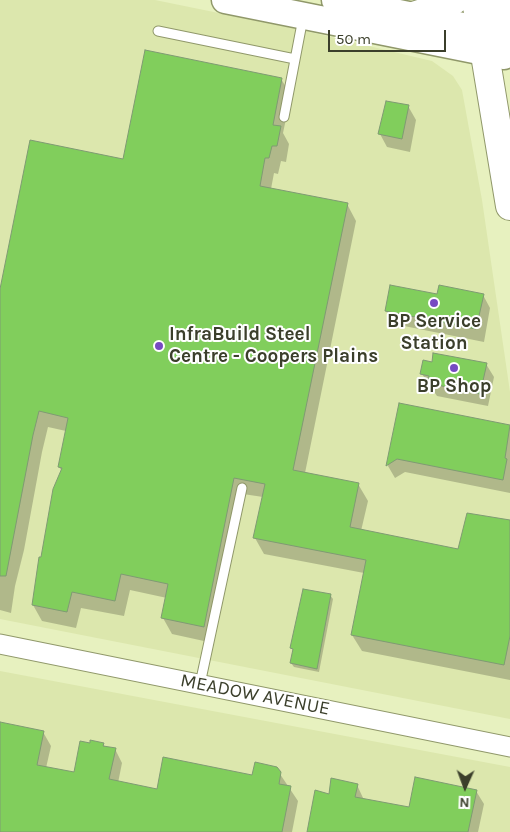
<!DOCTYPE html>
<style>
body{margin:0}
#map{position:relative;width:510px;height:832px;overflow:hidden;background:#e7f1bf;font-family:Karla,sans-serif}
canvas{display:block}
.north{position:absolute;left:440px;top:762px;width:50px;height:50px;-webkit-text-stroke:4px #fff;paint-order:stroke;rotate:182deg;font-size:14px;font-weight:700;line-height:20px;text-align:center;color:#3b3f2b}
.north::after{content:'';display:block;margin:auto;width:18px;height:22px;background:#3b3f2b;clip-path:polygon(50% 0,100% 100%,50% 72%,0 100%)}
.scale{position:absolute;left:328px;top:30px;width:118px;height:22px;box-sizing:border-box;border:2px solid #3b3f2b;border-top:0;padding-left:6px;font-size:15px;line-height:18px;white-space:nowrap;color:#3b3f2b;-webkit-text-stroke:4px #fff;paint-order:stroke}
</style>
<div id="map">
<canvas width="510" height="832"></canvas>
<div class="north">N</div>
<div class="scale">50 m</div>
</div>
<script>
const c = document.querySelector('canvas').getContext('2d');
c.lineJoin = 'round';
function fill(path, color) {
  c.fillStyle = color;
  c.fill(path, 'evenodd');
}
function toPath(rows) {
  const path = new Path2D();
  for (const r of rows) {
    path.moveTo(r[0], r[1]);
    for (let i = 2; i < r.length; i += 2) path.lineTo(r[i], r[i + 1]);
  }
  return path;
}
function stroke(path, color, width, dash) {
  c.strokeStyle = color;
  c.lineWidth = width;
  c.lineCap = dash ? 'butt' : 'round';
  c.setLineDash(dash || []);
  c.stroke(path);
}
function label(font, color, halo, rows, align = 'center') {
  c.font = font + ' Karla,sans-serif';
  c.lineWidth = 4;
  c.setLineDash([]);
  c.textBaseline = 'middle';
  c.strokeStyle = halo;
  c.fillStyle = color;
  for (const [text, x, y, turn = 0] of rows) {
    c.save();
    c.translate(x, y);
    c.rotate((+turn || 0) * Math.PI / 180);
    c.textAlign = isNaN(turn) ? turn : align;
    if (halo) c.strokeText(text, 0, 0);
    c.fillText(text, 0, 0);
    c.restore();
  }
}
fill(toPath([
 [0,0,155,0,297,29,432,61,453,76,462,90,482,200,510,392,510,719,0,619],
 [0,671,510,767,510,832,0,832]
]), '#dce7ad');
fill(toPath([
 [281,79,291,95,283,133,289,144,286,162,281,161,278,174,274,173,271,189,347,204,356,221,305,473,358,484,368,501,361,531,459,550,510,522,510,680,362,651,352,635,364,573,264,554,255,538,263,497,243,494,213,643,172,634,163,618,167,598,130,590,124,616,81,608,76,628,42,621,33,605,62,471,59,467,66,431,48,427,42,452,24,550,15,586,11,613,0,610,0,296,124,160],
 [408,106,416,120,410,152,387,147,380,134],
 [483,295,490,308,484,342,394,324,386,311],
 [486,364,494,377,488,406,437,396,422,374],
 [400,405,510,426,510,493,405,472,395,478,388,466],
 [330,595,333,599,319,672,294,667,291,663,294,651,292,648],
 [0,723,43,732,51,746,46,768,75,774,90,744,103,744,106,748,115,749,122,763,118,783,158,791,253,776,276,768,298,801,292,832,0,832],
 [357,785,364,800,410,809,476,791,484,804,478,832,308,832,330,795]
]), '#0003');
const building = toPath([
 [145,50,282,78,273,125,281,126,277,146,272,146,269,158,265,158,260,186,348,203,293,470,359,483,350,527,458,549,467,513,510,520,510,636,504,665,351,635,366,560,253,538,265,484,234,478,204,627,161,618,168,584,121,574,115,601,72,592,67,612,32,605,39,557,41,557,53,489,62,468,58,467,68,418,39,411,33,435,6,576,0,576,0,289,30,140,123,159,145,50],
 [386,101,409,105,402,139,378,134,386,101],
 [390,285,437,294,439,285,484,294,476,329,385,311,390,285],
 [433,353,487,363,480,394,428,383,429,376,420,374,423,360,432,362,433,353],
 [399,403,510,425,505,458,507,459,503,480,397,459,386,466,399,403],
 [303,589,331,594,317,669,290,663,293,649,290,648,303,589],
 [0,722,44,731,37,765,74,772,80,741,90,743,90,740,104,743,103,746,116,748,109,779,157,789,163,757,252,775,255,762,277,767,281,772,279,784,291,786,282,832,0,832,0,722],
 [415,777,477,790,468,832,307,832,315,790,329,794,331,778,358,784,355,797,409,807,415,777]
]);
fill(building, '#81ce5c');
stroke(building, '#7f9b73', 1);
const service = toPath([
 [158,31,295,59],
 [284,117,303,18],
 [200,684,242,488]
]);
const minor = toPath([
 [0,644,510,747]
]);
const secondary = toPath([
 [225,0,504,56],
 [335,0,502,34]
]);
const trunk = toPath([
 [476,0,510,206],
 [502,0,510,52],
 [413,16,445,6,454,0]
]);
stroke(service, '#90986a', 11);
stroke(minor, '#90986a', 21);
stroke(secondary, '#90986a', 29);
stroke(trunk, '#90986a', 30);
stroke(service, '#fff', 9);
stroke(minor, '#fff', 19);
stroke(secondary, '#fff', 26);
stroke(trunk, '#fff', 28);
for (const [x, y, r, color] of [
 [434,303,5,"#764ac2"],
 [159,346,5,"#764ac2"],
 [454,368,5,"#764ac2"]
]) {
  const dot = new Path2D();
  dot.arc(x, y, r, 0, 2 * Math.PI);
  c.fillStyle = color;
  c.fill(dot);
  stroke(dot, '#fff', 2);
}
label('bold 19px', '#3b3f2b', '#fff', [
 ["BP Service",434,322],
 ["Station",434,344],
 ["InfraBuild Steel",169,335,"left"],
 ["Centre - Coopers Plains",169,357,"left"],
 ["BP Shop",454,387]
]);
label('19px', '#3b3f2b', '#fff', [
 ["MEADOW AVENUE",255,695,11]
]);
</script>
